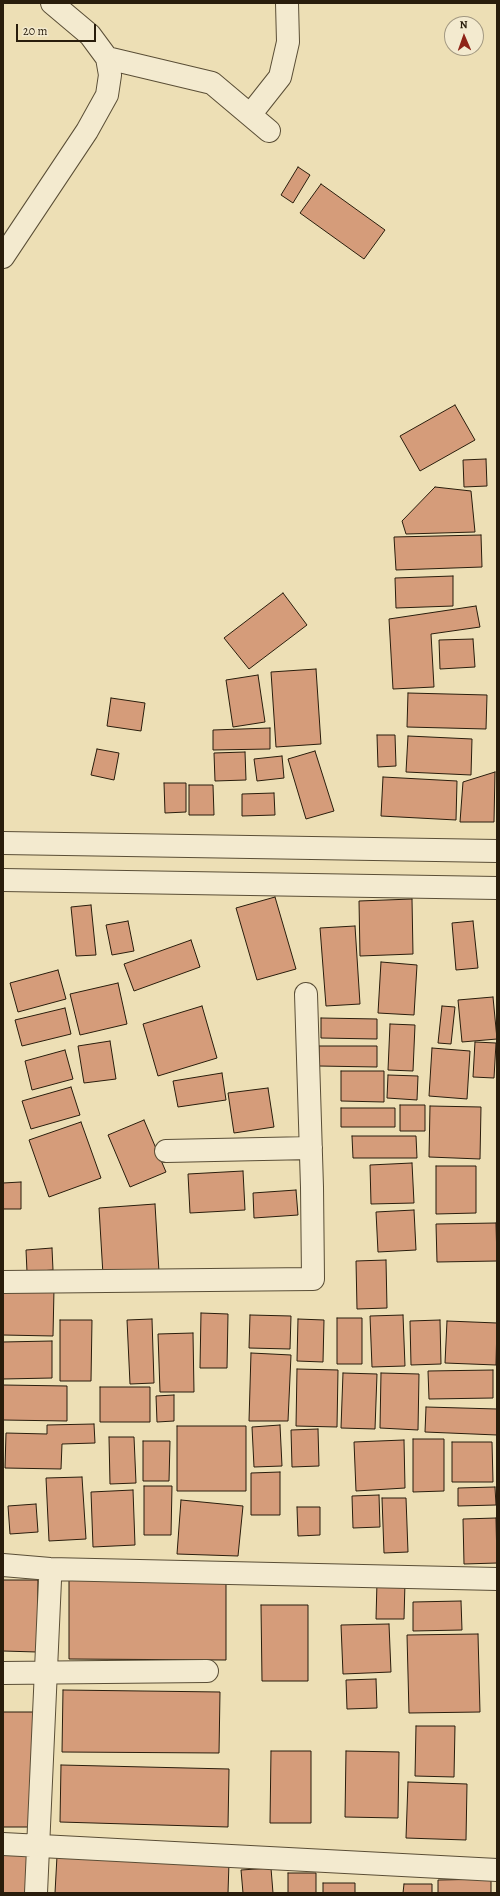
<!DOCTYPE html>
<style>
body{margin:0}
#map{position:relative;width:500px;height:1896px;overflow:hidden;background:#eddfb5;font-family:Alegreya,serif}
canvas{display:block}
.frame{position:absolute;inset:0;border:4px solid #291d0c;pointer-events:none}
.north{position:absolute;left:444px;top:16px;width:40px;height:40px;box-sizing:border-box;background:#f3eacf;border:1px solid #a29881;border-radius:50%;rotate:358deg;font-size:11px;font-weight:700;line-height:16px;text-align:center;color:#291d0c}
.north::after{content:'';display:block;margin:auto;width:14px;height:18px;background:#8f2418;clip-path:polygon(50% 0,100% 100%,50% 72%,0 100%)}
.scale{position:absolute;left:16px;top:24px;width:80px;height:18px;box-sizing:border-box;border:2px solid #291d0c;border-top:0;padding-left:5px;font-size:12px;line-height:14px;white-space:nowrap;color:#291d0c;-webkit-text-stroke:3px #f3eacf;paint-order:stroke}
</style>
<div id="map">
<canvas width="500" height="1896"></canvas>
<div class="frame"></div>
<div class="north">N</div>
<div class="scale">20 m</div>
</div>
<script>
const c = document.querySelector('canvas').getContext('2d');
c.lineJoin = 'round';
function fill(path, color) {
  c.fillStyle = color;
  c.fill(path, 'evenodd');
}
function toPath(rows) {
  const path = new Path2D();
  for (const r of rows) {
    path.moveTo(r[0], r[1]);
    for (let i = 2; i < r.length; i += 2) path.lineTo(r[i], r[i + 1]);
  }
  return path;
}
function stroke(path, color, width, dash) {
  c.strokeStyle = color;
  c.lineWidth = width;
  c.lineCap = dash ? 'butt' : 'round';
  c.setLineDash(dash || []);
  c.stroke(path);
}
const building = toPath([
 [298,167,310,175,293,203,281,195,298,167],
 [321,184,385,230,364,259,300,213,321,184],
 [455,405,475,440,420,471,400,436,455,405],
 [486,459,487,486,464,487,463,460,486,459],
 [435,487,471,491,475,532,406,534,402,521,435,487],
 [481,535,482,567,396,570,394,537,481,535],
 [453,576,453,606,396,608,395,578,453,576],
 [283,593,307,625,249,669,224,638,283,593],
 [476,606,480,627,431,634,434,687,393,689,389,619,476,606],
 [473,639,475,667,440,669,439,640,473,639],
 [316,669,321,744,276,747,271,672,316,669],
 [258,675,265,722,233,727,226,680,258,675],
 [408,693,487,695,486,729,407,727,408,693],
 [111,698,145,703,141,731,107,726,111,698],
 [270,728,270,749,213,750,213,730,270,728],
 [377,735,395,735,396,766,378,767,377,735],
 [408,736,472,739,471,775,406,772,408,736],
 [97,749,119,753,114,780,91,775,97,749],
 [315,751,334,811,306,819,288,759,315,751],
 [245,752,246,780,215,781,214,753,245,752],
 [282,756,284,778,257,781,254,759,282,756],
 [495,772,494,822,460,822,463,782,495,772],
 [383,777,457,781,456,820,381,816,383,777],
 [164,783,186,783,186,812,165,813,164,783],
 [189,785,213,785,214,815,189,815,189,785],
 [274,793,275,815,242,816,242,794,274,793],
 [275,897,296,969,257,980,236,908,275,897],
 [412,899,413,954,360,956,359,901,412,899],
 [91,905,96,955,76,956,71,907,91,905],
 [128,921,134,951,112,955,106,925,128,921],
 [473,921,478,968,456,970,452,923,473,921],
 [355,926,360,1004,326,1006,320,928,355,926],
 [191,940,200,967,134,991,124,964,191,940],
 [381,962,417,965,414,1015,378,1013,381,962],
 [58,970,66,999,18,1012,10,983,58,970],
 [118,983,127,1024,80,1035,70,994,118,983],
 [493,997,497,1039,462,1042,458,1000,493,997],
 [202,1006,217,1058,158,1076,143,1024,202,1006],
 [442,1006,455,1007,451,1044,438,1043,442,1006],
 [65,1008,71,1034,22,1046,15,1020,65,1008],
 [321,1018,377,1019,377,1039,321,1038,321,1018],
 [390,1024,415,1025,413,1071,388,1070,390,1024],
 [110,1041,116,1079,84,1083,78,1046,110,1041],
 [475,1042,496,1043,494,1078,473,1077,475,1042],
 [319,1046,377,1046,377,1067,319,1066,319,1046],
 [432,1048,470,1051,467,1099,429,1096,432,1048],
 [65,1050,73,1079,32,1090,25,1061,65,1050],
 [341,1071,384,1071,384,1102,341,1101,341,1071],
 [222,1073,226,1100,178,1107,173,1081,222,1073],
 [388,1075,418,1076,417,1100,387,1098,388,1075],
 [71,1087,80,1115,31,1129,22,1101,71,1087],
 [268,1088,274,1127,234,1133,228,1093,268,1088],
 [400,1105,425,1105,425,1131,400,1131,400,1105],
 [430,1106,481,1107,480,1159,429,1157,430,1106],
 [341,1108,395,1108,395,1127,341,1127,341,1108],
 [144,1120,166,1172,130,1187,108,1135,144,1120],
 [81,1122,101,1178,49,1197,29,1140,81,1122],
 [352,1136,416,1136,417,1158,353,1158,352,1136],
 [412,1163,414,1203,371,1204,370,1165,412,1163],
 [436,1166,476,1166,476,1213,436,1214,436,1166],
 [243,1171,245,1210,190,1213,188,1174,243,1171],
 [21,1182,21,1209,3,1209,3,1183,21,1182],
 [296,1190,298,1215,254,1218,253,1193,296,1190],
 [155,1204,159,1272,103,1275,99,1208,155,1204],
 [414,1210,416,1250,378,1252,376,1212,414,1210],
 [496,1223,497,1261,437,1262,436,1224,496,1223],
 [52,1248,53,1270,27,1272,26,1250,52,1248],
 [386,1260,387,1308,357,1309,356,1261,386,1260],
 [3,1288,54,1289,53,1336,3,1335,3,1288],
 [201,1313,228,1314,227,1368,200,1368,201,1313],
 [250,1315,291,1316,290,1349,249,1348,250,1315],
 [403,1315,405,1366,372,1367,370,1316,403,1315],
 [337,1318,362,1318,362,1364,337,1364,337,1318],
 [152,1319,154,1383,130,1384,127,1320,152,1319],
 [298,1319,324,1320,323,1362,297,1361,298,1319],
 [60,1320,92,1320,91,1381,60,1381,60,1320],
 [440,1320,441,1364,411,1365,410,1321,440,1320],
 [447,1321,497,1323,496,1365,445,1363,447,1321],
 [193,1333,194,1392,160,1392,158,1334,193,1333],
 [52,1341,52,1378,3,1379,3,1342,52,1341],
 [251,1353,291,1355,288,1421,249,1421,251,1353],
 [297,1369,338,1370,337,1427,296,1426,297,1369],
 [493,1370,493,1398,429,1399,428,1371,493,1370],
 [343,1373,377,1374,375,1429,341,1428,343,1373],
 [381,1373,419,1374,418,1430,380,1428,381,1373],
 [3,1385,67,1386,67,1421,3,1420,3,1385],
 [100,1387,150,1387,150,1422,100,1422,100,1387],
 [174,1395,174,1421,157,1422,156,1396,174,1395],
 [426,1407,497,1409,497,1435,425,1432,426,1407],
 [94,1424,95,1443,62,1444,61,1469,5,1468,6,1433,47,1434,47,1425,94,1424],
 [280,1425,282,1466,254,1467,252,1427,280,1425],
 [177,1426,246,1426,246,1491,177,1491,177,1426],
 [318,1429,319,1466,292,1467,291,1430,318,1429],
 [109,1437,134,1437,136,1483,110,1484,109,1437],
 [413,1439,444,1439,444,1491,413,1492,413,1439],
 [404,1440,405,1488,356,1491,354,1442,404,1440],
 [143,1441,170,1441,169,1481,143,1481,143,1441],
 [452,1442,492,1442,493,1482,452,1482,452,1442],
 [280,1472,280,1515,251,1515,251,1473,280,1472],
 [82,1477,86,1539,49,1541,46,1478,82,1477],
 [144,1486,172,1486,171,1535,144,1535,144,1486],
 [495,1487,496,1505,458,1506,458,1488,495,1487],
 [133,1490,135,1545,93,1547,91,1492,133,1490],
 [379,1495,380,1527,353,1528,352,1496,379,1495],
 [382,1498,406,1498,408,1552,384,1553,382,1498],
 [181,1500,243,1506,238,1556,177,1554,181,1500],
 [36,1504,38,1532,10,1534,8,1506,36,1504],
 [297,1507,320,1507,320,1535,298,1536,297,1507],
 [496,1518,497,1563,464,1564,463,1519,496,1518],
 [3,1580,38,1580,37,1652,3,1651,3,1580],
 [69,1580,226,1581,226,1660,69,1659,69,1580],
 [377,1582,405,1582,404,1619,376,1619,377,1582],
 [461,1601,462,1630,413,1631,413,1602,461,1601],
 [261,1605,308,1605,308,1681,262,1681,261,1605],
 [389,1624,391,1672,343,1674,341,1625,389,1624],
 [478,1634,480,1712,409,1713,407,1635,478,1634],
 [376,1679,377,1708,347,1709,346,1680,376,1679],
 [63,1690,220,1692,219,1753,62,1752,63,1690],
 [3,1712,36,1712,36,1827,3,1827,3,1712],
 [416,1726,455,1726,454,1777,415,1776,416,1726],
 [271,1751,311,1751,311,1823,270,1823,271,1751],
 [346,1751,399,1752,398,1818,345,1817,346,1751],
 [61,1765,229,1769,228,1827,60,1822,61,1765],
 [408,1782,467,1784,466,1840,406,1838,408,1782],
 [3,1846,27,1846,27,1893,3,1893,3,1846],
 [57,1856,229,1862,228,1893,55,1893,57,1856],
 [271,1868,273,1893,243,1893,241,1870,271,1868],
 [288,1873,316,1873,316,1893,288,1893,288,1873],
 [491,1879,491,1893,438,1893,438,1880,491,1879],
 [323,1883,355,1883,355,1893,323,1893,323,1883],
 [404,1884,432,1884,432,1893,403,1893,404,1884]
]);
fill(building, '#d59c7a');
stroke(building, '#291d0c', 1);
const minor = toPath([
 [107,58,212,83,269,131],
 [250,115,280,77,288,42,287,3],
 [3,257,87,131,107,95,110,75,107,58,90,35,52,3],
 [3,843,497,851],
 [3,880,497,888],
 [166,1151,311,1148],
 [3,1282,313,1279,312,1187,306,994],
 [3,1565,50,1569,497,1579],
 [3,1673,207,1671],
 [3,1844,497,1870],
 [36,1893,50,1580]
]);
stroke(minor, '#5a4e36', 24);
stroke(minor, '#f3eacf', 22);
</script>
